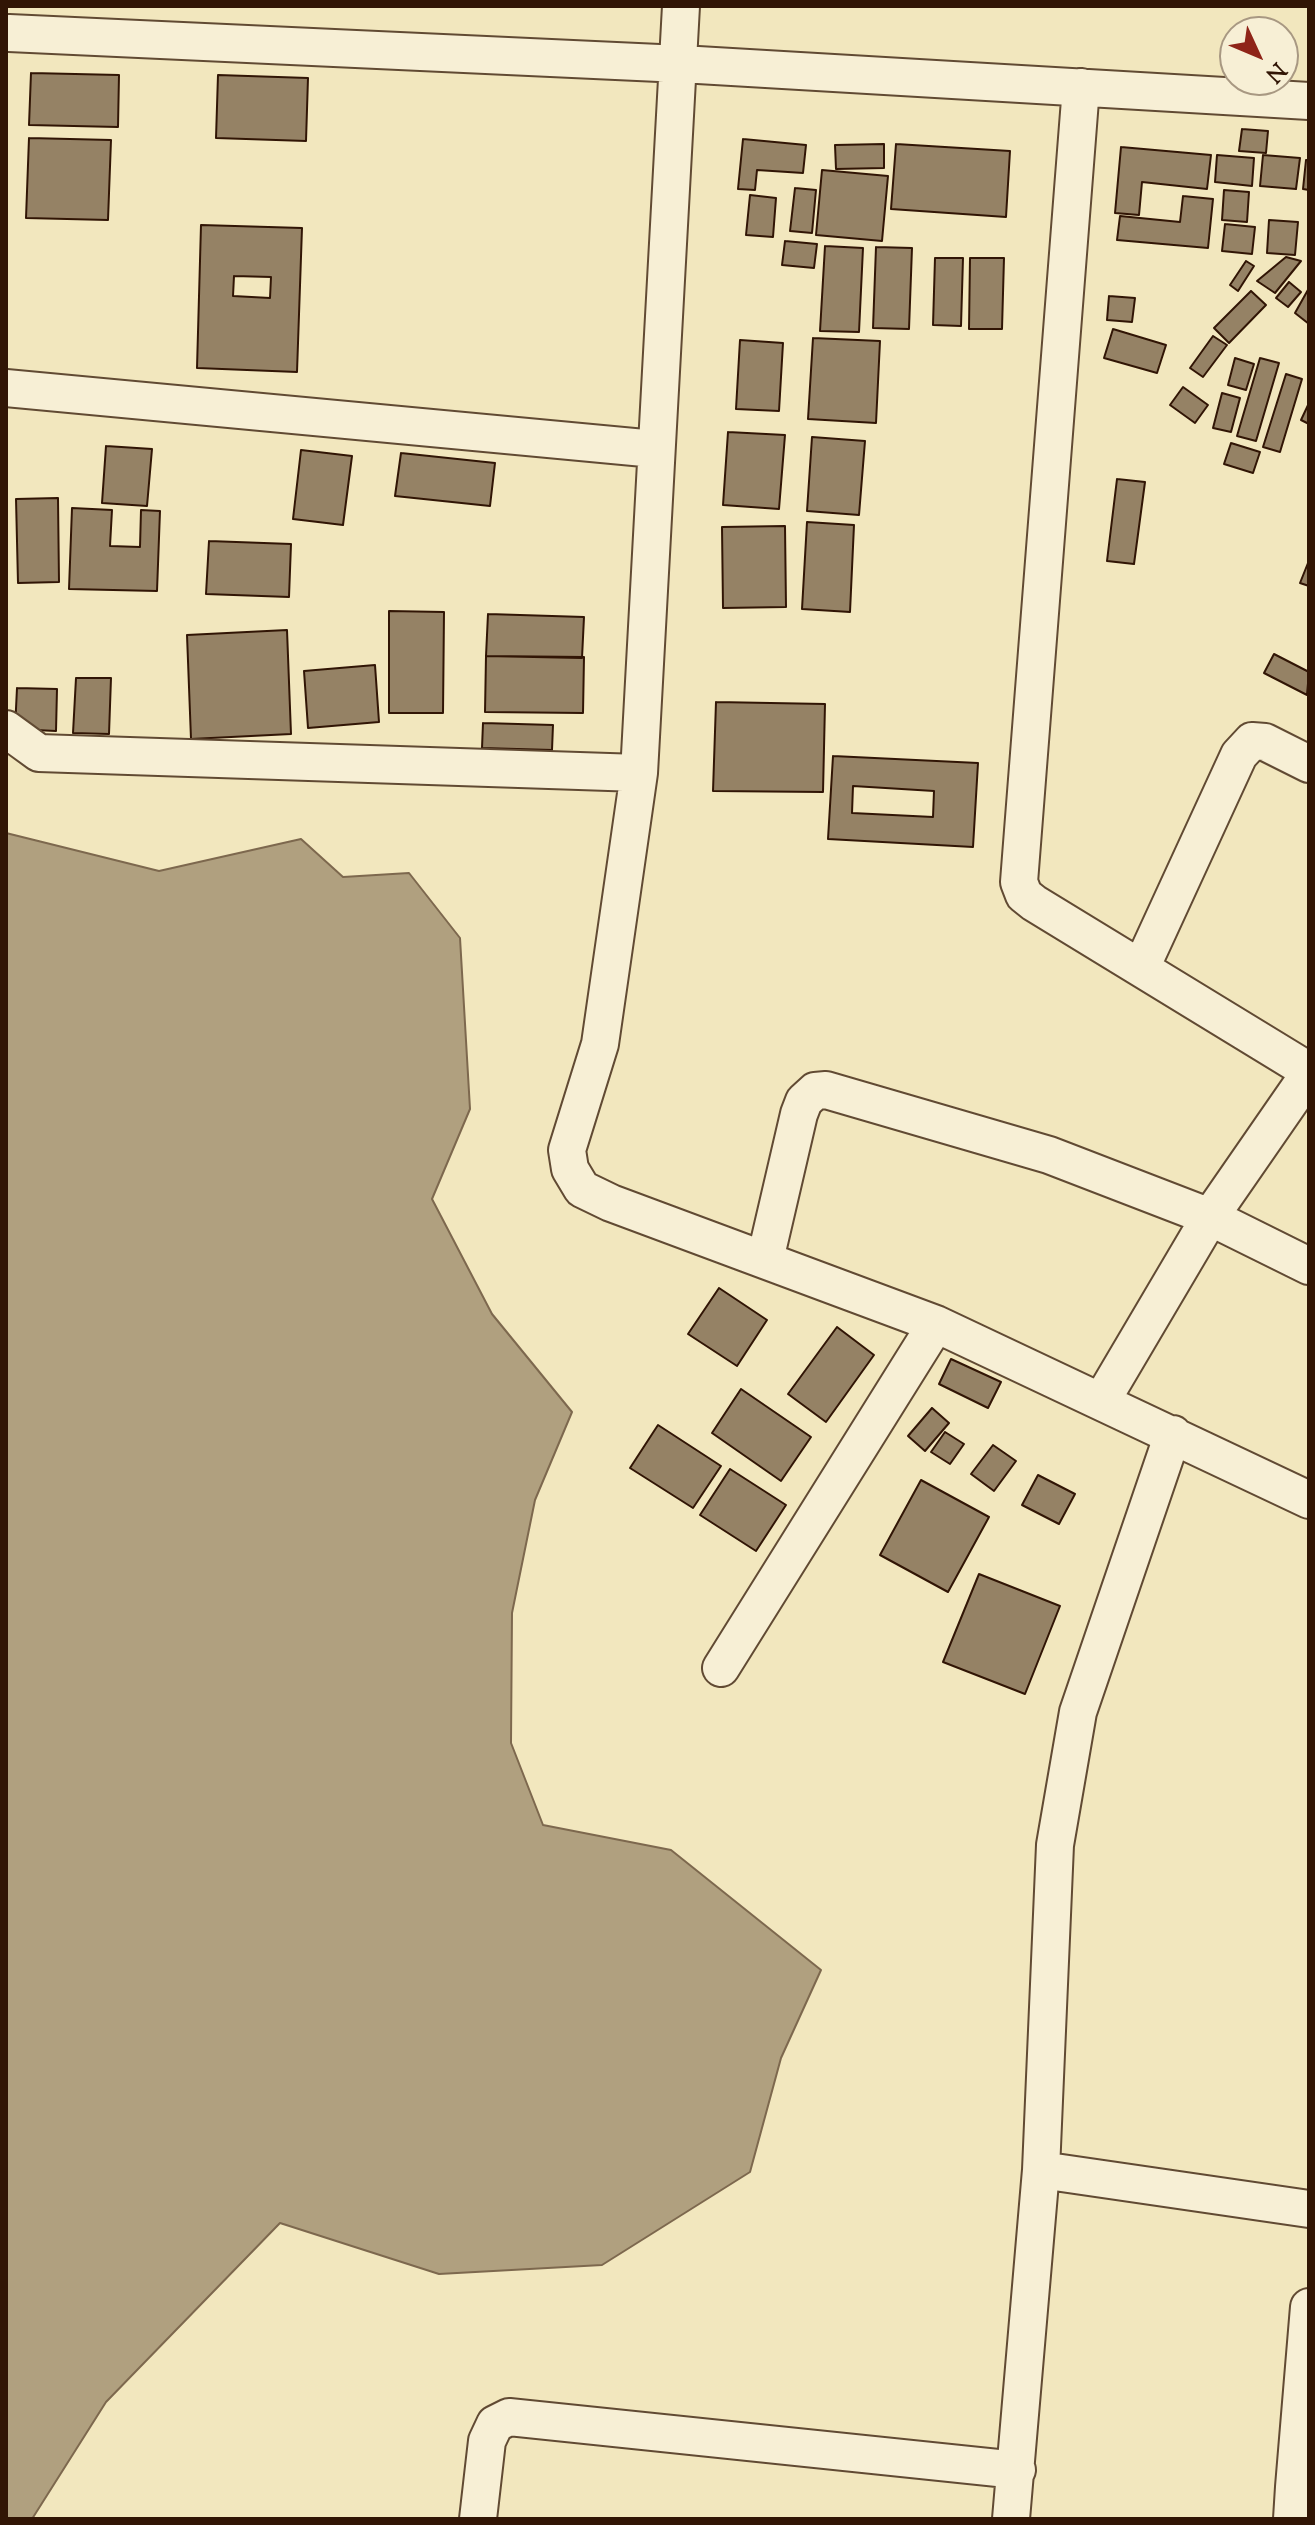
<!DOCTYPE html>
<style>
body{margin:0}
#map{position:relative;width:1315px;height:2525px;overflow:hidden;background:#f2e7be;font-family:"Sorts Mill Goudy",serif}
canvas{display:block}
.frame{position:absolute;inset:0;border:8px solid #311505;pointer-events:none}
.north{position:absolute;left:1219px;top:16px;width:80px;height:80px;box-sizing:border-box;background:#f7efd5;border:2px solid #a89882;border-radius:50%;rotate:134deg;font-size:22px;font-weight:700;line-height:32px;text-align:center;color:#311505}
.north::after{content:'';display:block;margin:auto;width:28px;height:36px;background:#8f2418;clip-path:polygon(50% 0,100% 100%,50% 72%,0 100%)}
</style>
<div id="map">
<canvas width="1315" height="2525"></canvas>
<div class="frame"></div>
<div class="north">N</div>
</div>
<script>
const c = document.querySelector('canvas').getContext('2d');
c.lineJoin = 'round';
function fill(path, color) {
  c.fillStyle = color;
  c.fill(path, 'evenodd');
}
function toPath(rows) {
  const path = new Path2D();
  for (const r of rows) {
    path.moveTo(r[0], r[1]);
    for (let i = 2; i < r.length; i += 2) path.lineTo(r[i], r[i + 1]);
  }
  return path;
}
function stroke(path, color, width, dash) {
  c.strokeStyle = color;
  c.lineWidth = width;
  c.lineCap = dash ? 'butt' : 'round';
  c.setLineDash(dash || []);
  c.stroke(path);
}
const water = toPath([
 [6,833,159,871,301,839,343,877,409,873,460,938,470,1109,432,1199,492,1314,572,1412,535,1500,512,1613,511,1743,543,1825,671,1850,821,1970,781,2058,750,2172,602,2265,439,2274,280,2223,106,2402,32,2519,6,2519,6,833]
]);
fill(water, '#b0a07f');
stroke(water, '#7d684e', 2);
const building = toPath([
 [31,73,119,75,118,127,29,125,31,73],
 [218,75,308,78,306,141,216,138,218,75],
 [1242,129,1268,131,1266,153,1239,151,1242,129],
 [29,138,111,140,108,220,26,218,29,138],
 [743,139,806,145,803,173,757,170,755,190,738,189,743,139],
 [884,144,884,168,836,169,835,145,884,144],
 [896,144,1010,151,1006,217,891,209,896,144],
 [1121,147,1211,155,1207,189,1142,182,1139,215,1115,213,1121,147],
 [1217,155,1254,158,1252,186,1215,182,1217,155],
 [1263,155,1300,158,1296,189,1260,186,1263,155],
 [1306,160,1309,160,1309,190,1303,189,1306,160],
 [822,170,888,176,882,241,816,235,822,170],
 [795,188,816,190,812,233,790,231,795,188],
 [1224,190,1249,192,1247,222,1222,220,1224,190],
 [750,195,776,198,773,237,746,235,750,195],
 [1183,196,1213,199,1208,248,1117,240,1120,216,1180,222,1183,196],
 [1269,220,1298,222,1295,255,1267,253,1269,220],
 [1225,224,1255,227,1252,254,1222,251,1225,224],
 [201,225,302,228,297,372,197,368,201,225],
 [234,276,271,277,270,298,233,296,234,276],
 [785,241,817,244,814,268,782,265,785,241],
 [825,246,863,248,859,332,820,331,825,246],
 [876,247,912,248,909,329,873,328,876,247],
 [1286,257,1301,261,1275,293,1257,281,1286,257],
 [935,258,963,258,961,326,933,325,935,258],
 [970,258,1004,258,1002,329,969,329,970,258],
 [1246,261,1254,266,1238,291,1230,285,1246,261],
 [1289,282,1301,292,1288,307,1276,298,1289,282],
 [1309,288,1309,324,1295,313,1309,288],
 [1251,291,1266,305,1229,343,1214,328,1251,291],
 [1109,296,1135,298,1132,322,1107,320,1109,296],
 [1113,329,1166,345,1157,373,1104,358,1113,329],
 [1213,336,1227,345,1203,377,1190,368,1213,336],
 [813,338,880,341,876,423,808,419,813,338],
 [740,340,783,343,779,411,736,409,740,340],
 [1235,358,1254,364,1246,390,1228,385,1235,358],
 [1260,358,1279,363,1256,441,1237,436,1260,358],
 [1286,374,1302,379,1280,452,1263,447,1286,374],
 [1183,387,1208,405,1195,423,1170,405,1183,387],
 [1222,393,1240,398,1231,432,1213,428,1222,393],
 [1309,403,1309,424,1301,420,1309,403],
 [728,432,785,435,779,509,723,505,728,432],
 [812,437,865,441,859,515,807,511,812,437],
 [1231,443,1260,452,1253,473,1224,464,1231,443],
 [106,446,152,449,147,506,102,503,106,446],
 [301,450,352,456,343,525,293,519,301,450],
 [401,453,495,463,490,506,395,496,401,453],
 [1117,479,1145,482,1134,564,1107,561,1117,479],
 [58,498,59,582,18,583,16,499,58,498],
 [72,508,112,510,110,546,140,547,141,510,160,511,157,591,69,589,72,508],
 [807,522,854,525,850,612,802,609,807,522],
 [785,526,786,607,723,608,722,527,785,526],
 [209,541,291,544,289,597,206,594,209,541],
 [1308,563,1309,563,1309,586,1300,583,1308,563],
 [389,611,444,612,443,713,389,713,389,611],
 [488,614,584,617,582,658,486,656,488,614],
 [287,630,291,734,191,739,187,635,287,630],
 [1274,654,1309,672,1307,695,1264,673,1274,654],
 [486,656,584,657,583,713,485,712,486,656],
 [375,665,379,722,308,728,304,671,375,665],
 [76,678,111,678,109,734,73,733,76,678],
 [17,688,57,689,56,731,15,729,17,688],
 [716,702,825,704,823,792,713,791,716,702],
 [483,723,553,725,552,750,482,748,483,723],
 [833,756,978,763,973,847,828,839,833,756],
 [853,786,934,791,933,817,852,813,853,786],
 [719,1288,767,1320,737,1366,688,1334,719,1288],
 [837,1327,874,1355,826,1422,788,1394,837,1327],
 [951,1359,1001,1382,988,1408,939,1384,951,1359],
 [741,1389,811,1437,781,1481,712,1433,741,1389],
 [932,1408,949,1423,925,1451,908,1436,932,1408],
 [658,1425,721,1466,693,1508,630,1468,658,1425],
 [945,1432,964,1444,950,1464,931,1452,945,1432],
 [993,1445,1016,1461,994,1491,971,1474,993,1445],
 [730,1469,786,1505,756,1551,700,1515,730,1469],
 [1038,1475,1075,1494,1059,1524,1022,1505,1038,1475],
 [921,1480,989,1517,948,1592,880,1555,921,1480],
 [979,1574,1060,1606,1025,1694,943,1662,979,1574]
]);
fill(building, '#958265');
stroke(building, '#311505', 2);
const street = toPath([
 [681,6,639,773,600,1044,567,1150,570,1169,582,1189,611,1203,936,1324,1309,1500],
 [9,33,681,64,1309,101],
 [1081,87,1019,882,1024,895,1034,903,1309,1071],
 [6,388,655,449],
 [6,729,39,753,639,773],
 [1141,968,1239,755,1252,741,1265,742,1309,764],
 [765,1260,799,1114,804,1101,815,1091,826,1090,1049,1155,1210,1217,1309,1266],
 [1102,1400,1210,1217,1309,1074],
 [721,1668,936,1324],
 [1041,2170,1309,2209],
 [1294,2487,1309,2307],
 [478,2519,487,2441,495,2424,509,2417,1017,2470],
 [1011,2519,1041,2170,1055,1845,1078,1712,1173,1434],
 [1292,2519,1294,2487,1309,2488]
]);
stroke(street, '#614a33', 40);
stroke(street, '#f7efd5', 36);
</script>
